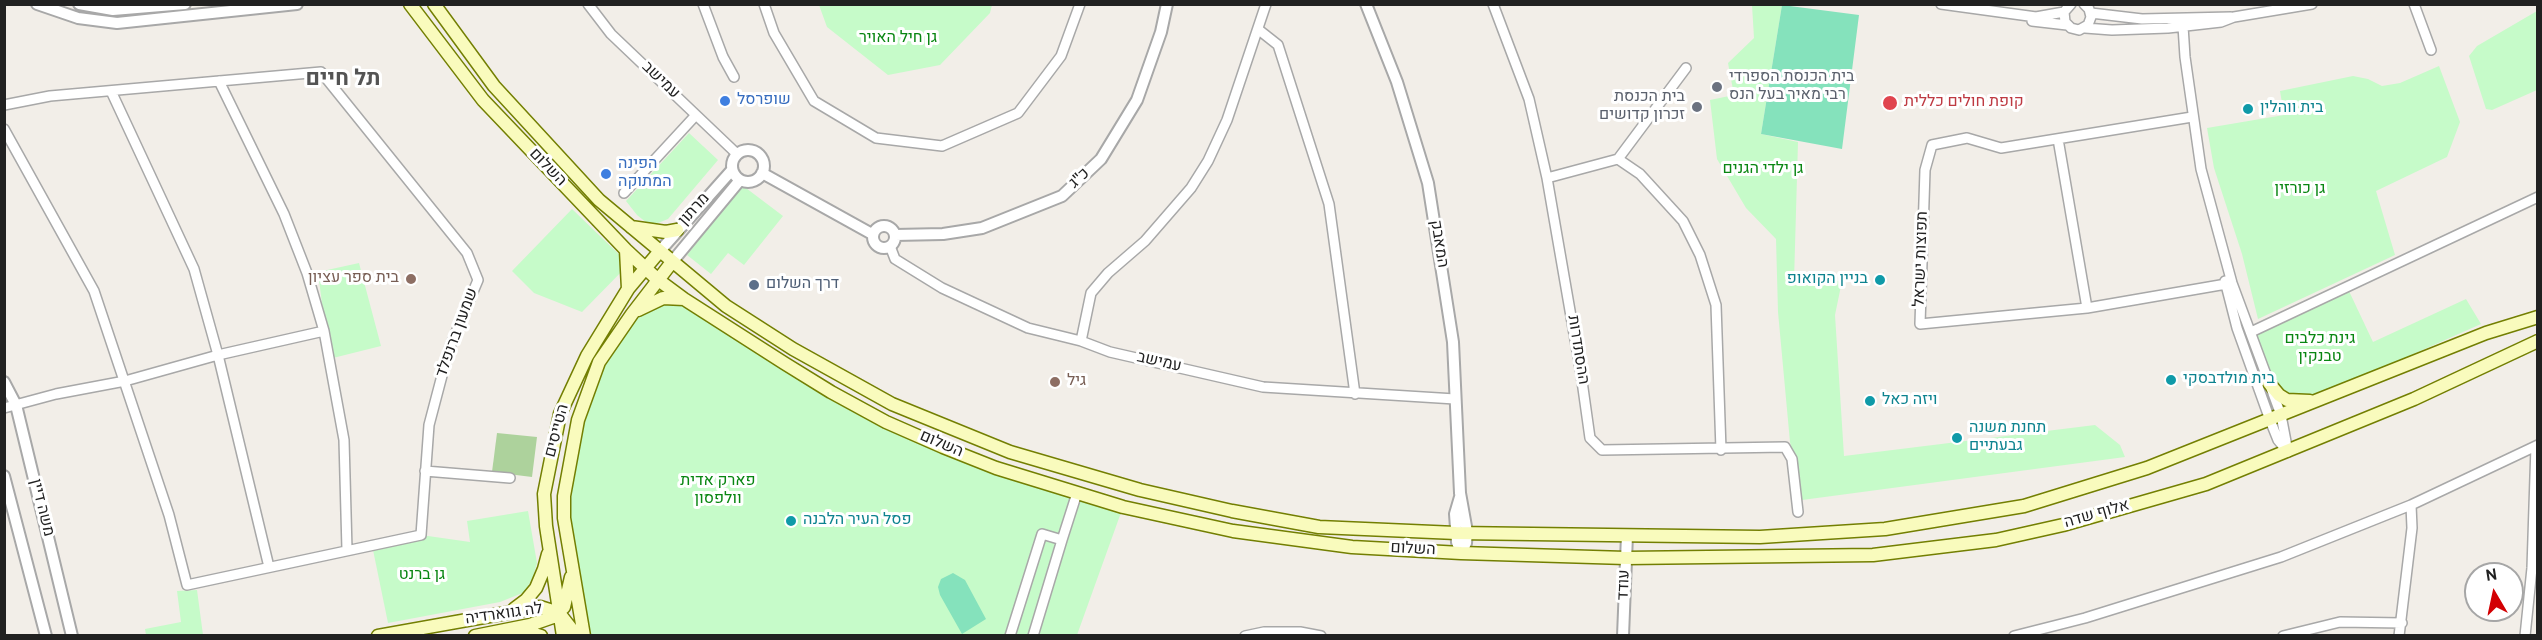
<!DOCTYPE html>
<meta charset="utf-8">
<style>
body{margin:0}
#map{position:relative;width:2542px;height:640px;overflow:hidden;background:#f2eee8;font-family:Overpass,sans-serif}
canvas{display:block}
.frame{position:absolute;inset:0;border:6px solid #212121;pointer-events:none}
.north{position:absolute;left:2464px;top:562px;width:60px;height:60px;box-sizing:border-box;background:#fff;border:2px solid #a6a6a6;border-radius:50%;rotate:351deg;font-size:16px;font-weight:700;line-height:24px;text-align:center;color:#212121}
.north::after{content:'';display:block;margin:auto;width:21px;height:27px;background:#d30003;clip-path:polygon(50% 0,100% 100%,50% 72%,0 100%)}
</style>
<div id="map">
<canvas width="2542" height="640"></canvas>
<div class="frame"></div>
<div class="north">N</div>
</div>
<script>
const c = document.querySelector('canvas').getContext('2d');
c.lineJoin = 'round';
function fill(path, color) {
  c.fillStyle = color;
  c.fill(path, 'evenodd');
}
function toPath(rows) {
  const path = new Path2D();
  for (const r of rows) {
    if (r.length === 3) {
      path.moveTo(r[0] + r[2], r[1]);
      path.arc(r[0], r[1], r[2], 0, 2 * Math.PI);
      continue;
    }
    path.moveTo(r[0], r[1]);
    for (let i = 2; i < r.length; i += 2) path.lineTo(r[i], r[i + 1]);
  }
  return path;
}
function stroke(path, color, width, dash) {
  c.strokeStyle = color;
  c.lineWidth = width;
  c.lineCap = dash ? 'butt' : 'round';
  c.setLineDash(dash || []);
  c.stroke(path);
}
function label(font, color, halo, rows, align = 'center') {
  c.font = font + ' Overpass,Heebo,sans-serif';
  c.lineWidth = 6;
  c.setLineDash([]);
  c.textBaseline = 'middle';
  c.strokeStyle = halo;
  c.fillStyle = color;
  for (const [text, x, y, turn = 0] of rows) {
    c.save();
    c.translate(x, y);
    c.rotate((+turn || 0) * Math.PI / 180);
    c.textAlign = isNaN(turn) ? turn : align;
    if (halo) c.strokeText(text, 0, 0);
    c.fillText(text, 0, 0);
    c.restore();
  }
}
fill(toPath([
 [497,433,537,437,532,477,492,472]
]), '#add29c');
fill(toPath([
 [819,5,819,4,992,5,990,13,940,65,888,75,827,27],
 [1752,5,1782,5,1761,134,1798,142,1794,281,1842,281,1835,315,1844,456,2095,425,2120,445,2125,457,1802,500,1790,442,1778,312,1776,239,1746,208,1717,159,1710,100,1734,95,1728,63,1754,38],
 [2537,11,2537,90,2492,110,2486,109,2469,56,2477,46],
 [2439,66,2460,122,2447,157,2376,191,2395,255,2258,319,2242,254,2214,168,2207,128,2284,115,2280,91,2353,76,2368,79,2382,86,2400,83],
 [689,133,718,160,668,219,658,223,647,223,637,215,626,201],
 [742,185,783,216,744,265,728,253,711,274,687,255],
 [572,209,629,264,582,312,534,293,512,271],
 [359,263,381,346,329,359,318,272],
 [657,279,773,356,943,448,1123,507,1077,635,584,636,569,512,582,419,599,362],
 [2348,289,2373,342,2466,299,2481,324,2335,389,2312,395,2292,396,2279,388,2271,375,2256,333],
 [528,511,537,563,533,577,525,592,500,602,388,623,372,545,421,535,470,542,467,521],
 [197,590,203,635,146,635,145,629,181,622,177,591]
]), '#c6fbc9');
fill(toPath([
 [1782,5,1859,15,1842,149,1761,134],
 [953,573,965,580,986,619,962,634,940,595,938,587,941,579]
]), '#85e2bc');
const minor = toPath([
 [588,4,611,34,737,154],
 [703,4,723,57,734,77],
 [764,4,774,33,814,101,876,138,942,146,1018,113,1061,56,1080,4],
 [1493,4,1529,99,1547,178,1581,374,1590,438,1602,450,1785,447,1792,459,1798,512],
 [1941,4,2036,17,2064,12],
 [2071,4,2064,12,2065,22,2071,28,2079,30,2088,25,2091,17,2089,9,2084,4],
 [2414,4,2431,50],
 [2091,13,2142,19,2231,17],
 [2180,19,2183,26,2185,57,2201,169,2232,283,2281,415,2288,452],
 [2032,21,2067,25],
 [2085,28,2112,30,2168,28,2221,22,2234,17,2312,4],
 [1259,30,1278,45,1329,204,1355,394],
 [219,81,284,214,307,273,324,331,344,440,347,550],
 [111,91,194,269,218,355,269,567],
 [4,105,50,96,321,72,467,253,478,280,449,349,429,425,421,535,187,585,169,515,94,291,4,129],
 [2192,117,2001,148,1967,138,1932,145,1925,170,1920,324,2087,308,2232,283],
 [2058,139,2087,308],
 [1618,159,1686,68],
 [1547,178,1618,159,1640,174,1683,221,1700,255,1716,305,1721,450],
 [624,193,696,115],
 [890,246,895,259,942,288,1028,328,1081,341,1110,352,1263,387,1455,399],
 [2225,281,2237,328,2270,420,2278,440,2288,452],
 [2251,332,2538,197],
 [1081,341,1091,293,1108,273,1145,241,1191,188,1208,161,1227,120,1266,4],
 [4,408,56,394,125,381,218,355,324,331],
 [425,471,510,478],
 [1010,636,1042,534,1062,540,1077,493],
 [1033,636,1062,540],
 [1245,636,1264,632,1300,632,1321,636],
 [2014,636,2085,618,2281,557,2411,505,2538,445],
 [2283,636,2340,622,2402,623],
 [2399,636,2412,528,2411,505],
 [2525,636,2532,568,2536,446]
]);
const tertiary = toPath([
 [37,4,78,18,117,23,297,4],
 [79,4,113,10,185,4],
 [1366,4,1397,82,1428,183,1453,342,1460,493,1467,532,1466,543,1461,553],
 [748,166,16],
 [762,173,872,234],
 [884,237,11],
 [895,235,943,234,982,228,1062,196,1101,159,1137,100,1161,32,1167,4],
 [659,252,732,170],
 [672,262,740,180],
 [4,382,16,405,72,636],
 [4,476,46,636],
 [1460,497,1455,514,1457,542,1461,553],
 [1623,636,1627,535]
]);
const secondary = toPath([
 [410,4,483,100,626,250,657,279,684,299,784,363,831,392,886,422,943,447,996,468,1123,507,1233,531,1352,547,1461,553,1626,558,1873,555,1996,540,2063,525,2206,484,2414,399,2538,341],
 [434,4,494,86,599,200,726,306,793,349,892,404,1010,452,1140,490,1232,511,1319,527,1456,533,1760,537,1885,529,2024,506,2147,468,2486,333,2538,317],
 [631,227,666,232,677,230],
 [626,250,628,289],
 [638,310,663,298,684,299],
 [2269,383,2279,395,2287,400,2310,401],
 [514,609,526,600,536,588,544,569,548,554],
 [521,630,541,636],
 [378,636,540,607,559,613,577,636],
 [475,636,530,625,553,617,564,607,571,577],
 [563,636,546,526,544,494,560,414,587,356,628,289,659,252],
 [584,636,564,518,564,496,578,420,599,362,632,314,672,262]
]);
stroke(minor, '#a8a8a8', 12);
stroke(tertiary, '#a8a8a8', 14);
stroke(secondary, '#737f02', 15);
stroke(minor, '#fff', 9);
stroke(tertiary, '#fff', 10);
stroke(secondary, '#f9fbbd', 12);
for (const [x, y, r, color] of [
 [1717,87,6,"#6b7280"],
 [725,101,6,"#3f7fe0"],
 [1890,103,8,"#e0444e"],
 [1697,107,6,"#6b7280"],
 [2248,109,6,"#0f9aa8"],
 [606,174,6,"#3f7fe0"],
 [411,279,6,"#8d6e63"],
 [1880,280,6,"#0f9aa8"],
 [754,285,6,"#5c6f8a"],
 [2171,380,6,"#0f9aa8"],
 [1055,382,6,"#8d6e63"],
 [1870,401,6,"#0f9aa8"],
 [1957,438,6,"#0f9aa8"],
 [791,521,6,"#0f9aa8"]
]) {
  const dot = new Path2D();
  dot.arc(x, y, r, 0, 2 * Math.PI);
  c.fillStyle = color;
  c.fill(dot);
  stroke(dot, '#fff', 2);
}
label('16px', '#098612', '#fff', [
 ["גן חיל האויר",898,39],
 ["גן ילדי הגנים",1763,170],
 ["גן כורזין",2300,190],
 ["גינת כלבים",2320,340],
 ["טבנקין",2320,358],
 ["פארק אדית",718,482],
 ["וולפסון",718,500],
 ["גן ברנט",422,576]
]);
label('16px', '#5b616d', '#fff', [
 ["בית הכנסת הספרדי",1729,78],
 ["רבי מאיר בעל הנס",1729,96],
 ["בית הכנסת",1685,98,"right"],
 ["זכרון קדושים",1685,116,"right"]
], 'left');
label('16px', '#212121', '#fff', [
 ["עמישב",660,81,44],
 ["השלום",547,168,46],
 ["כ\"ג",1080,179,-43],
 ["מרתון",695,210,-48],
 ["המאבק",1438,244,81],
 ["תפוצות ישראל",1922,259,-88],
 ["שמעון ברנפלד",458,333,-70],
 ["ההסתדרות",1577,350,81],
 ["עמישב",1159,363,13],
 ["הטייסים",558,431,-75],
 ["השלום",941,445,23],
 ["משה דיין",41,508,76],
 ["אלוף שדה",2097,515,-16],
 ["השלום",1413,550,3],
 ["עודד",1625,585,-88],
 ["לה גווארדיה",504,615,-8]
]);
label('16px', '#366cbe', '#fff', [
 ["שופרסל",737,101],
 ["הפינה",618,165],
 ["המתוקה",618,183]
], 'left');
label('16px', '#be3a42', '#fff', [
 ["קופת חולים כללית",1904,103]
], 'left');
label('16px', '#0d838f', '#fff', [
 ["בית ווהלין",2260,109],
 ["בניין הקואופ",1868,280,"right"],
 ["בית מולדבסקי",2183,380],
 ["ויזה כאל",1882,401],
 ["תחנת משנה",1969,429],
 ["גבעתיים",1969,447],
 ["פסל העיר הלבנה",803,521]
], 'left');
label('16px', '#785e54', '#fff', [
 ["בית ספר עציון",399,279],
 ["גיל",1067,382,"left"]
], 'right');
label('16px', '#4e5e75', '#fff', [
 ["דרך השלום",766,285]
], 'left');
label('bold 22px', '#545454', '#fff', [
 ["תל חיים",343,81]
]);
</script>
